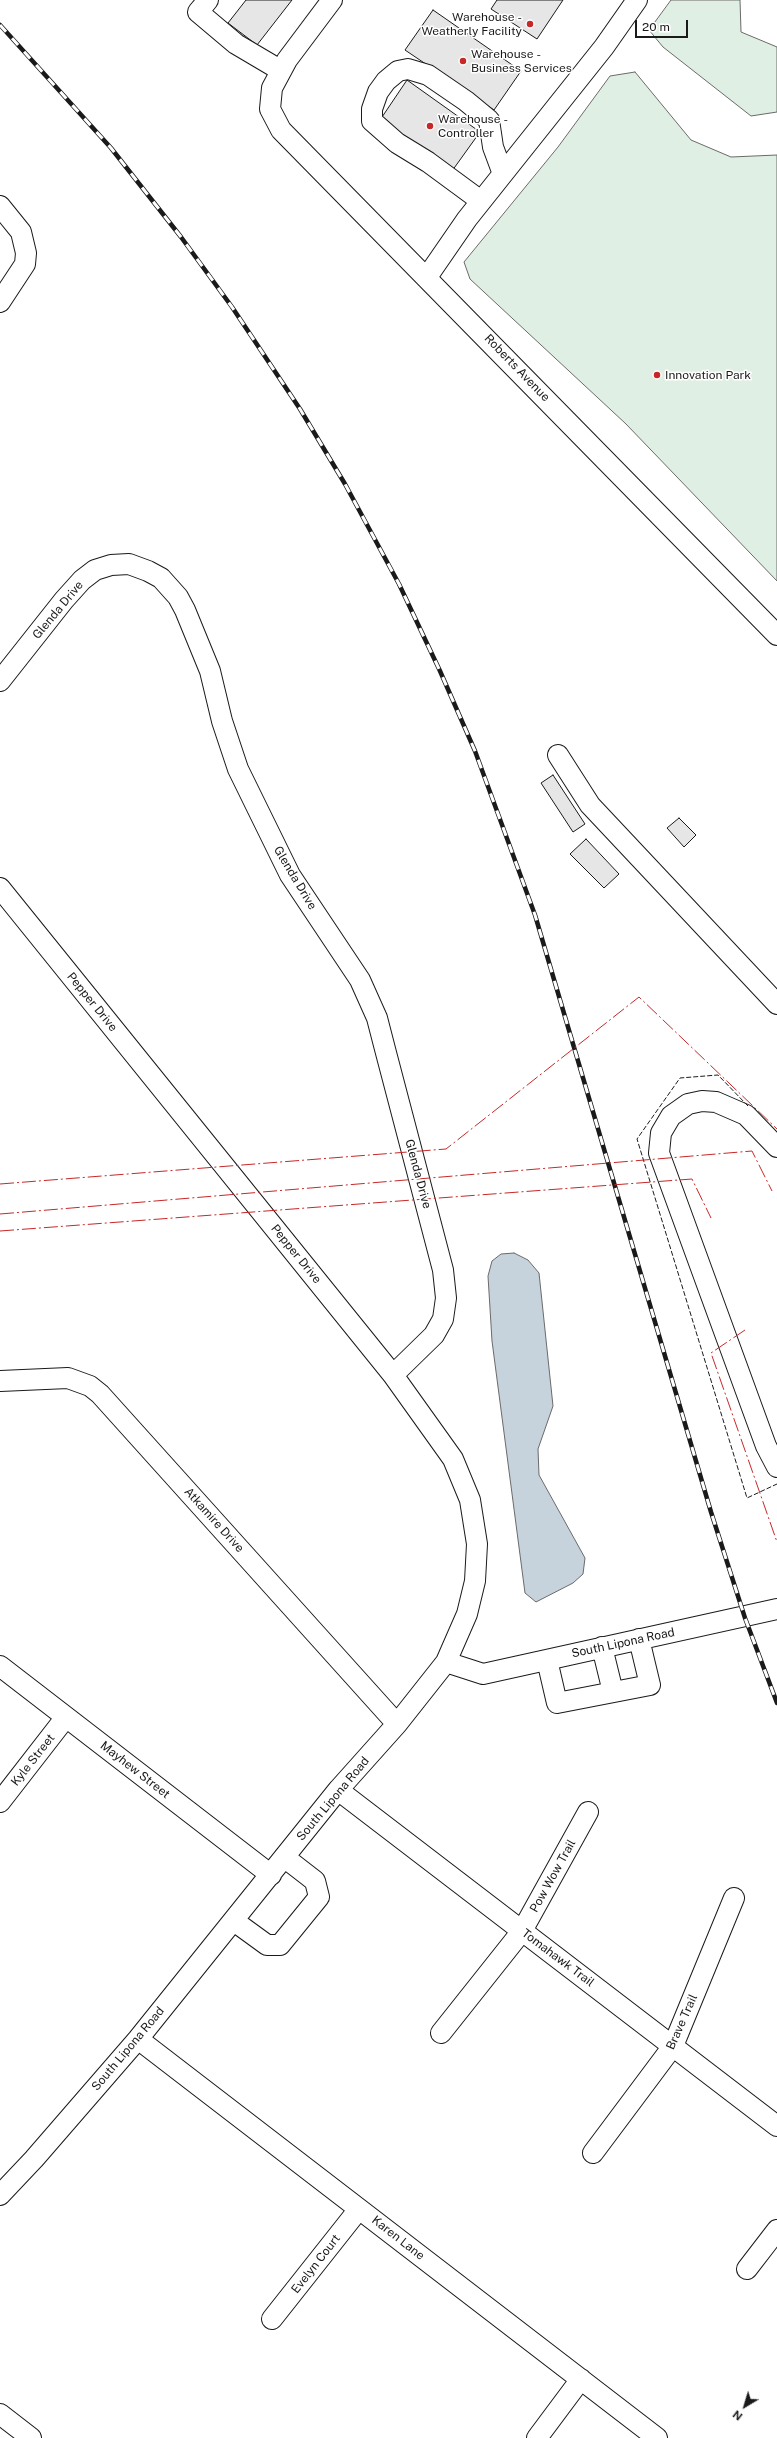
<!DOCTYPE html>
<style>
body{margin:0}
#map{position:relative;width:777px;height:2438px;overflow:hidden;background:#fff;font-family:"Public Sans",sans-serif}
canvas{display:block}
.north{position:absolute;left:725px;top:2386px;width:40px;height:40px;-webkit-text-stroke:3px #fff;paint-order:stroke;rotate:218deg;font-size:11px;font-weight:700;line-height:16px;text-align:center;color:#1a1a1a}
.north::after{content:'';display:block;margin:auto;width:14px;height:18px;background:#1a1a1a;clip-path:polygon(50% 0,100% 100%,50% 72%,0 100%)}
.scale{position:absolute;left:635px;top:20px;width:53px;height:18px;box-sizing:border-box;border:2px solid #1a1a1a;border-top:0;padding-left:5px;font-size:12px;line-height:14px;white-space:nowrap;color:#1a1a1a;-webkit-text-stroke:3px #fff;paint-order:stroke}
</style>
<div id="map">
<canvas width="777" height="2438"></canvas>
<div class="north">N</div>
<div class="scale">20 m</div>
</div>
<script>
const c = document.querySelector('canvas').getContext('2d');
c.lineJoin = 'round';
function fill(path, color) {
  c.fillStyle = color;
  c.fill(path, 'evenodd');
}
function toPath(rows) {
  const path = new Path2D();
  for (const r of rows) {
    path.moveTo(r[0], r[1]);
    for (let i = 2; i < r.length; i += 2) path.lineTo(r[i], r[i + 1]);
  }
  return path;
}
function stroke(path, color, width, dash) {
  c.strokeStyle = color;
  c.lineWidth = width;
  c.lineCap = dash ? 'butt' : 'round';
  c.setLineDash(dash || []);
  c.stroke(path);
}
function label(font, color, halo, rows, align = 'center') {
  c.font = font + ' "Public Sans",sans-serif';
  c.lineWidth = 3;
  c.setLineDash([]);
  c.textBaseline = 'middle';
  c.strokeStyle = halo;
  c.fillStyle = color;
  for (const [text, x, y, turn = 0] of rows) {
    c.save();
    c.translate(x, y);
    c.rotate((+turn || 0) * Math.PI / 180);
    c.textAlign = isNaN(turn) ? turn : align;
    if (halo) c.strokeText(text, 0, 0);
    c.fillText(text, 0, 0);
    c.restore();
  }
}
const green = toPath([
 [671,0,740,0,741,32,777,47,777,112,751,116,663,47,649,30,671,0],
 [635,72,691,140,731,157,777,155,777,581,626,424,470,279,464,262,558,147,610,76,635,72]
]);
fill(green, '#e0efe3');
stroke(green, '#6a6a6a', 1);
const water = toPath([
 [514,1253,528,1260,539,1273,553,1406,538,1449,539,1475,585,1558,583,1574,573,1583,536,1602,525,1593,492,1341,488,1276,492,1261,501,1254,514,1253]
]);
fill(water, '#c6d2dc');
stroke(water, '#6a6a6a', 1);
const building = toPath([
 [246,0,292,0,257,45,228,23,246,0],
 [497,0,563,0,537,39,491,9,497,0],
 [433,10,521,71,494,110,405,50,433,10],
 [407,80,480,132,452,171,380,120,407,80],
 [553,775,585,824,573,832,541,783,553,775],
 [679,818,696,835,684,847,667,828,679,818],
 [586,839,619,874,604,888,570,854,586,839]
]);
fill(building, '#e6e6e6');
stroke(building, '#1a1a1a', 1);
const minor = toPath([
 [208,0,198,12,236,44,280,70],
 [332,0,287,60,272,88,270,109,281,130,777,635],
 [481,201,428,162,397,143,372,121,372,109,378,92,386,81,398,71,408,69,428,75,466,101,489,120,493,147,503,174],
 [0,206,21,232,26,253,25,264,0,302],
 [427,277,467,219,604,47,637,0],
 [0,681,64,600,82,580,95,570,111,565,129,564,148,571,161,578,178,597,185,610,210,671,222,721,238,769,290,875,360,980,377,1018,385,1049,443,1270,446,1298,443,1319,434,1335,393,1375],
 [558,755,590,805,777,1004],
 [0,888,393,1375,453,1459,470,1500,477,1544,475,1581,467,1614,446,1662,397,1724,338,1790,138,2039,34,2159,0,2195],
 [777,1147,746,1115,716,1102,702,1101,688,1104,671,1116,661,1133,659,1153,766,1446,777,1467],
 [0,1381,68,1378,90,1386,100,1394,397,1724],
 [602,1647,613,1692],
 [547,1660,557,1703,650,1685,639,1639],
 [446,1662,483,1674,777,1609],
 [0,1666,271,1875],
 [338,1790,777,2126],
 [0,1802,66,1717],
 [234,1921,267,1945,280,1945,319,1897,315,1881,284,1857],
 [441,2033,522,1931,588,1812],
 [138,2039,657,2438],
 [593,2153,673,2046,734,1898],
 [747,2269,777,2230],
 [272,2319,359,2209],
 [0,2414,31,2438],
 [537,2438,581,2379]
]);
stroke(minor, '#1a1a1a', 22);
stroke(minor, '#fff', 20);
const rail = toPath([
 [0,25,111,148,181,237,232,307,300,409,345,484,399,584,440,671,475,751,535,915,711,1512,745,1618,777,1703]
]);
stroke(rail, '#1a1a1a', 4.5);
stroke(rail, '#fff', 3, [9]);
stroke(toPath([
 [748,1106,718,1075,680,1078,637,1139,747,1498,777,1484]
]), '#1a1a1a', 1, [5, 2]);
stroke(toPath([
 [0,1184,446,1149,639,997,777,1129],
 [0,1214,752,1151,772,1191],
 [0,1231,692,1179,711,1218],
 [745,1330,711,1353,777,1542]
]), '#c62828', 1, [14, 3, 2, 3]);
for (const [x, y, r, color] of [
 [530,24,4,"#c62828"],
 [463,61,4,"#c62828"],
 [430,126,4,"#c62828"],
 [657,375,4,"#c62828"]
]) {
  const dot = new Path2D();
  dot.arc(x, y, r, 0, 2 * Math.PI);
  c.fillStyle = color;
  c.fill(dot);
  stroke(dot, '#fff', 1.5);
}
label('12px', '#1a1a1a', '#fff', [
 ["Warehouse -",522,17,"right"],
 ["Weatherly Facility",522,31,"right"],
 ["Warehouse -",471,54],
 ["Business Services",471,68],
 ["Warehouse -",438,119],
 ["Controller",438,133],
 ["Innovation Park",665,375]
], 'left');
label('12px', '#1a1a1a', '#fff', [
 ["Roberts Avenue",517,368,46],
 ["Glenda Drive",58,610,-50],
 ["Glenda Drive",295,878,59],
 ["Pepper Drive",92,1002,51],
 ["Glenda Drive",418,1174,75],
 ["Pepper Drive",296,1254,51],
 ["Atkamire Drive",214,1520,48],
 ["South Lipona Road",623,1643,-12],
 ["Kyle Street",33,1760,-52],
 ["Mayhew Street",135,1770,38],
 ["South Lipona Road",333,1799,-50],
 ["Pow Wow Trail",553,1876,-61],
 ["Tomahawk Trail",558,1958,37],
 ["Brave Trail",682,2022,-66],
 ["South Lipona Road",128,2049,-50],
 ["Karen Lane",398,2238,38],
 ["Evelyn Court",316,2264,-52]
]);
</script>
